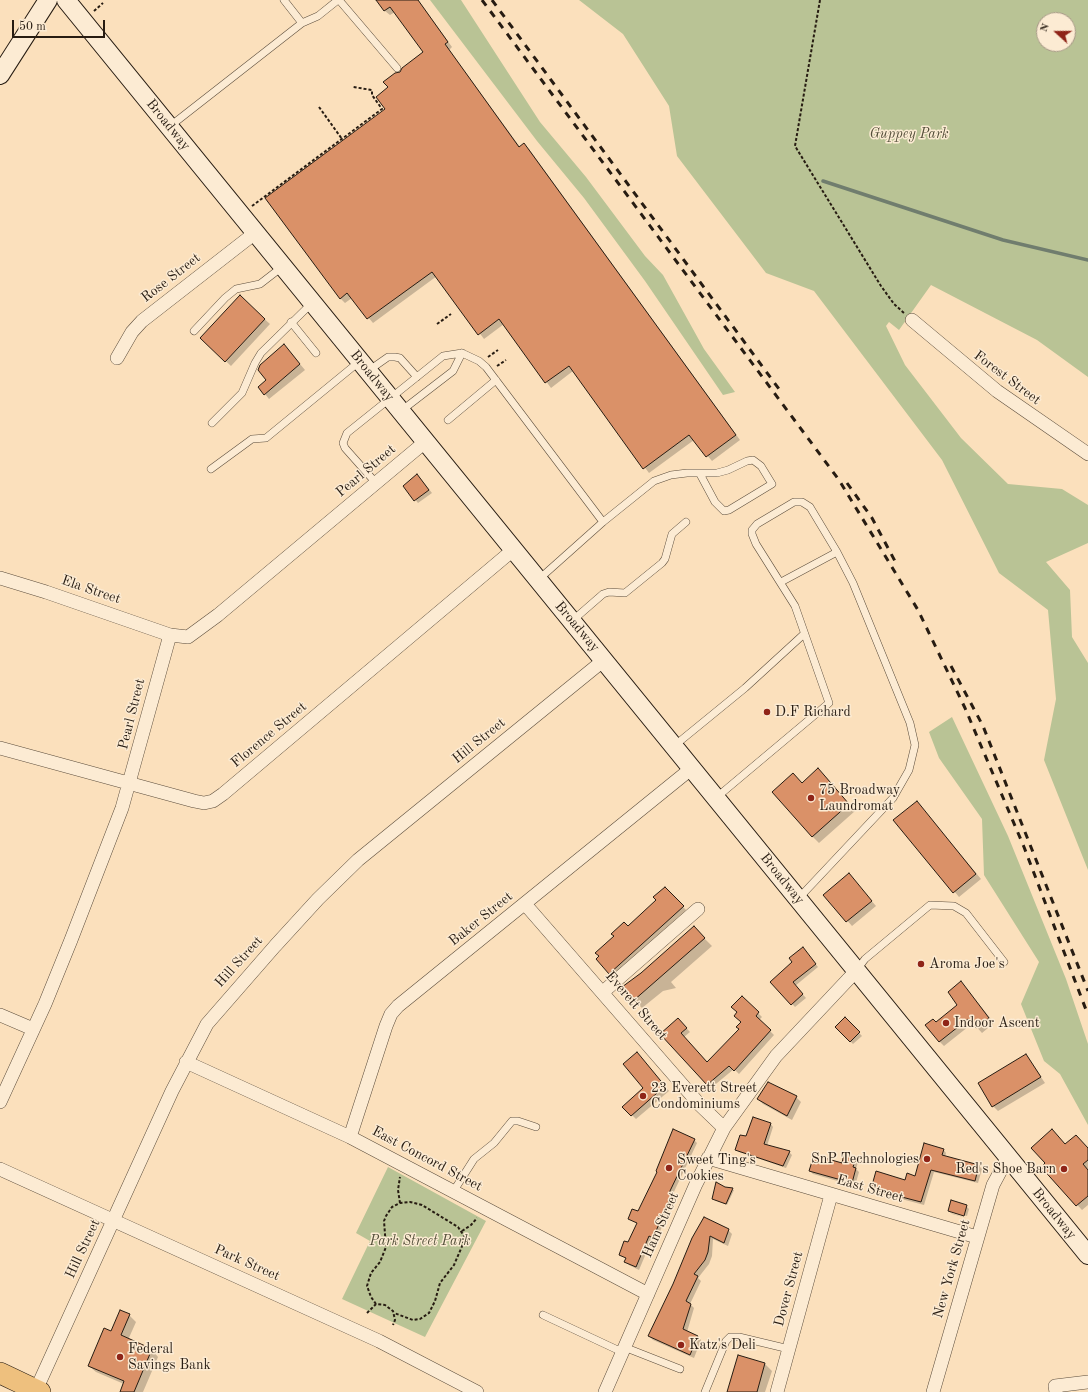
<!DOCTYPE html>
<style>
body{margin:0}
#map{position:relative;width:1088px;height:1392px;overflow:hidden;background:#fbe0bc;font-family:"Old Standard TT",serif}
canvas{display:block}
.north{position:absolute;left:1036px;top:12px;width:40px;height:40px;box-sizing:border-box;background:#fcebd3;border:1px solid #a79886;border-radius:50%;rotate:291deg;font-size:11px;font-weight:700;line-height:16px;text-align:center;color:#271c12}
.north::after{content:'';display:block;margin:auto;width:14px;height:18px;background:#8f2418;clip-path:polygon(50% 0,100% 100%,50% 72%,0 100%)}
.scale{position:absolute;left:12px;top:20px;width:93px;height:18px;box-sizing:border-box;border:2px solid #271c12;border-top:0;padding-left:5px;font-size:12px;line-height:14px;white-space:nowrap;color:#271c12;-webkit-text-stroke:3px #fcebd3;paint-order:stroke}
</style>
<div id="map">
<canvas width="1088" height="1392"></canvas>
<div class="north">N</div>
<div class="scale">50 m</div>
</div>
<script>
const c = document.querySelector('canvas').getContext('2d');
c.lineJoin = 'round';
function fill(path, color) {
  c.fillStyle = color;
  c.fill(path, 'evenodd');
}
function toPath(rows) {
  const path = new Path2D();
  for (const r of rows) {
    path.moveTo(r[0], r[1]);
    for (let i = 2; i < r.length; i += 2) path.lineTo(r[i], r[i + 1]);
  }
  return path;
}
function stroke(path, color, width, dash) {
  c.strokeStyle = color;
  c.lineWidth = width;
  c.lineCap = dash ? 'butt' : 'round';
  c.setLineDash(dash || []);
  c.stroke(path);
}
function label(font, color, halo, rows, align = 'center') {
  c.font = font + ' "Old Standard TT",serif';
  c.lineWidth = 3;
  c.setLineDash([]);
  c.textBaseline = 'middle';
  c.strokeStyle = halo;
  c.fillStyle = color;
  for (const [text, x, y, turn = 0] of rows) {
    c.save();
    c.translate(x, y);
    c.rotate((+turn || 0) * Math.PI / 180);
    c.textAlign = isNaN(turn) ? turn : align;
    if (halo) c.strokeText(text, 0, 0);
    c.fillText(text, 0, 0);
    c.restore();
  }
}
fill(toPath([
 [430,0,461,0,540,122,586,177,645,256,663,275,704,349,735,392,723,395,645,281,584,198,537,141],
 [579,0,1088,0,1088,377,1037,340,931,285,899,330,889,322,886,326,905,365,961,438,1008,484,1062,489,1088,505,1088,543,1046,562,1070,590,1072,637,1088,663,1088,870,1044,760,1056,699,1048,610,999,573,942,460,814,291,766,273,677,156,669,106,623,34],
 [1044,20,1068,20,1068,44,1044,44],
 [952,717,1008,836,1066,979,1088,1044,1088,1125,1060,1074,1044,1061,1021,1004,1039,962,984,875,982,819,939,758,929,732],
 [388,1167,486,1221,425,1337,342,1299,370,1241,356,1233]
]), '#b9c395');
fill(toPath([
 [383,0,418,0,452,47,449,50,520,147,529,149,740,440,712,461,694,440,649,473,573,371,551,388,504,324,484,339,437,276,373,323,352,298,345,303,340,298,386,109,389,88,401,73,424,52,395,12,390,15,385,11],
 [240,297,270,324,231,366,207,343],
 [289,351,305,370,269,399,265,394,268,380],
 [420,478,432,493,418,503,404,486],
 [825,776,855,811,819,843,812,836,802,784],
 [921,807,981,879,959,897,895,820],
 [853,880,876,906,852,926,825,895],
 [665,888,686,910,613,976,597,959,615,937,628,927,657,900],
 [702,936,712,946,671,982,676,988,663,991,642,1008,634,1000],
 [806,952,818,967,795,986,806,998,795,1007,772,982],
 [966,988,994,1023,982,1033,973,1023,944,1046,939,1041],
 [742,997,762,1017,759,1020,774,1035,739,1074,734,1069,711,1088,661,1034,678,1019,690,1032,684,1037,708,1063,741,1029,742,1022,739,1013],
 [845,1018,862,1036,853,1044,836,1027],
 [1026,1055,1045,1083,998,1111,993,1106],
 [641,1057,669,1091,636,1119,624,1107,644,1088],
 [769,1083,796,1097,801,1102,792,1120,763,1104,758,1099],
 [770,1123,773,1127,767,1146,789,1152,792,1155,786,1168,739,1152,736,1149,746,1138],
 [694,1140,697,1143,672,1196,674,1198,656,1241,652,1239,639,1270,629,1265,626,1262,627,1259,620,1254,629,1244,638,1224,629,1219,638,1213],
 [1066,1145,1088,1148,1088,1205,1082,1210,1042,1167],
 [943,1149,946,1153,945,1157,979,1166,982,1169,978,1183,934,1172,924,1205,875,1192,872,1189,915,1177],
 [855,1159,858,1162,856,1169,859,1172,855,1186,813,1174,810,1171,842,1164],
 [724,1188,734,1190,727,1205,715,1200],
 [966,1206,969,1209,967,1216,951,1211,951,1213,949,1211],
 [951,1213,967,1218,952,1214],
 [728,1230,732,1234,728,1246,713,1239,712,1256,709,1264,698,1278,701,1281,690,1304,694,1308,687,1332,697,1336,701,1340,694,1358,653,1340,649,1336,674,1284,693,1238],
 [129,1315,136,1322,128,1340,152,1350,158,1357,143,1392,121,1392,124,1384,96,1372,89,1366,112,1332],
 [739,1356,765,1364,772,1371,765,1392,728,1392]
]), '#0003');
stroke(toPath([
 [823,181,1003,240,1088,260]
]), '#707d6e', 3.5);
const building = toPath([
 [376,0,418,0,448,42,445,44,519,147,524,143,736,435,706,457,689,435,643,469,569,366,545,383,499,319,478,335,432,272,367,319,347,293,340,299,265,198,385,109,376,97,388,87,383,82,395,73,400,72,402,68,423,52,390,7,384,11,376,0],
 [240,295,265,319,225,362,200,338,240,295],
 [284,344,300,364,264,395,258,387,266,380,258,370,260,365,284,344],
 [417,474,429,490,414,501,403,486,417,474],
 [818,768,849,804,812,837,772,792,793,773,802,783,818,768],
 [917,801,976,874,953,893,893,820,917,801],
 [849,873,872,901,846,922,823,895,849,873],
 [665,887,684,906,609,974,596,959,599,956,595,953,614,936,611,934,624,922,628,926,656,900,653,897,665,887],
 [694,926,705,938,633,1001,622,987,641,973,694,926],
 [803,947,816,964,793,982,803,994,791,1005,770,982,792,962,789,958,803,947],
 [961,981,989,1018,976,1028,968,1019,939,1042,925,1025,933,1019,936,1022,957,1005,948,992,961,981],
 [742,996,759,1012,756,1016,771,1030,734,1071,729,1066,707,1085,660,1034,678,1018,687,1028,681,1033,707,1062,739,1029,736,1027,741,1022,734,1016,737,1012,731,1007,742,996],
 [845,1017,860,1032,850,1042,835,1027,845,1017],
 [637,1052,665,1086,631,1116,622,1107,643,1088,623,1064,637,1052],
 [1026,1054,1041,1077,992,1107,978,1083,1026,1054],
 [768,1082,797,1096,787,1116,757,1099,768,1082],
 [753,1117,771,1123,764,1144,790,1151,783,1166,735,1150,740,1135,746,1136,753,1117],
 [673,1129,695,1139,669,1193,672,1194,653,1238,649,1236,636,1267,624,1262,626,1258,619,1255,624,1241,628,1242,637,1223,628,1219,632,1209,638,1211,657,1172,656,1171,673,1129],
 [1052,1129,1065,1144,1076,1135,1088,1148,1088,1160,1083,1164,1088,1170,1088,1196,1076,1206,1041,1167,1045,1163,1031,1148,1052,1129],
 [924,1143,944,1149,942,1155,979,1165,975,1181,931,1170,921,1202,871,1189,876,1171,905,1180,907,1173,915,1176,924,1143],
 [844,1154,856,1158,853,1167,856,1168,852,1183,809,1171,814,1155,842,1163,844,1154],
 [716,1182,725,1187,733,1188,726,1204,712,1199,716,1182],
 [951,1200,967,1205,964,1216,948,1211,951,1200],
 [704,1217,729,1229,724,1243,710,1236,708,1252,705,1260,694,1274,698,1276,686,1301,691,1304,683,1329,698,1336,690,1355,648,1336,673,1284,692,1238,704,1217],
 [120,1310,130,1314,121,1335,152,1349,134,1392,120,1392,124,1381,88,1366,104,1328,111,1331,120,1310],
 [738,1355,765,1363,757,1392,727,1392,738,1355]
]);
fill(building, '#da9168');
stroke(building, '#271c12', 1);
const lane = toPath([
 [339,0,397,68],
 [302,23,318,16,338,0],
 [169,127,302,23,284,0],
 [291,322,316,353],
 [194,331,225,298,236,289,260,284,282,267],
 [462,353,479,361,486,367,603,522,538,580],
 [368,371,388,357,395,357,400,358,417,377],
 [448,420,496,380],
 [212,423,242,393,255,363,261,353,312,303],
 [211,469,252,439,266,438,360,361],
 [376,483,345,448,343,443,347,433,443,356,462,353,453,371,401,411],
 [603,522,654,481,671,475,687,473,717,473,728,470,747,461,753,460,761,466,772,484,729,510,724,511,715,502,700,474],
 [781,582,837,552],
 [572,621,603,594,609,592,625,593,662,563,665,559,672,534,686,522],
 [674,746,745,688,804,634],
 [717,797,829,703,795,606,756,544,752,534,752,530,757,524,794,502,802,502,810,507,837,552,853,583,910,723,915,745,909,770,893,798,798,899],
 [856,971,865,959,930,905,954,906,966,913,1004,962],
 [453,1192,474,1159,494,1143,512,1121,518,1121,536,1127],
 [543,1315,622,1352],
 [624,1347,680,1369],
 [705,1392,726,1341,730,1337,739,1337,789,1349]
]);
const street = toPath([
 [912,320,997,391,1088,454],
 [117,358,132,332,142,321,255,233],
 [0,578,46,592,170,635,188,637,218,615,425,442],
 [0,748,194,801,204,803,213,801,223,794,513,550],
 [525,904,700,1105,724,1128],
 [603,992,698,909],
 [0,1015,33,1029],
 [186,1062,350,1137,648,1294],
 [0,1102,45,1004,71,940,122,808,170,635],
 [350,1137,386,1026,391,1014,398,1006,692,768],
 [708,1158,977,1237],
 [0,1169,379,1341,477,1392],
 [36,1390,172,1091,207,1024,275,946,318,899,358,860,604,660],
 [605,1392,696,1184,724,1128,776,1056,856,971],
 [777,1392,831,1195],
 [933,1392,993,1185,1008,1157],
 [1056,1392,1055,1386,1088,1382]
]);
const secondary = toPath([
 [66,0,1088,1255],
 [0,75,48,0]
]);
const primary = toPath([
 [0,1373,40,1392]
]);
stroke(lane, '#5c4d3c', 8);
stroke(street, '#5c4d3c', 14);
stroke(secondary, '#271c12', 20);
stroke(primary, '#271c12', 22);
stroke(toPath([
 [820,0,795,146,881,286,894,304,904,313],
 [94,11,103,3],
 [319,107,342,139],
 [252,206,382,109,372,95,372,90,353,87],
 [437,324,451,314],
 [488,357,498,350],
 [497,366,506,360],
 [400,1203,398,1190,400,1177],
 [462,1231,471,1225,477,1218],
 [376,1304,371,1297,367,1286,371,1273,380,1262,386,1247,384,1221,386,1216,392,1207,400,1203,410,1202,422,1205,458,1227,464,1236,463,1244,454,1265,440,1283,435,1301,429,1313,420,1319,413,1320,394,1313],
 [367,1313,376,1304,385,1305,393,1311,395,1320,393,1325]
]), '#271c12', 2, [3, 2]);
stroke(lane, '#fcebd3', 7);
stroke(street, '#fcebd3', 13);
stroke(secondary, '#fcebd3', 18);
stroke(primary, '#eec07e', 21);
stroke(toPath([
 [482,0,839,480,918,610,965,708,1024,847,1088,1015],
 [492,0,779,389],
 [847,483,872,518,896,563],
 [951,666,983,726,1088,991]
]), '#271c12', 3, [7, 7]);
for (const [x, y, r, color] of [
 [767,712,4,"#8f2418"],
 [811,798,4,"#8f2418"],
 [921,964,4,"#8f2418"],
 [946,1023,4,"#8f2418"],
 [643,1096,4,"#8f2418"],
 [927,1159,4,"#8f2418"],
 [669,1168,4,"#8f2418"],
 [1064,1169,4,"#8f2418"],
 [681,1345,4,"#8f2418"],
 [120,1357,4,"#8f2418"]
]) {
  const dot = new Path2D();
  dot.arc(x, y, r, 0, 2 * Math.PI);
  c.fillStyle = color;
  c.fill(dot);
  stroke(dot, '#fcebd3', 1.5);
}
label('14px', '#271c12', '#fcebd3', [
 ["Broadway",168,125,51],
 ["Rose Street",171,278,-38],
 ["Broadway",372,376,51],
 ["Forest Street",1007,378,37],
 ["Pearl Street",366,471,-40],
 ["Ela Street",91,590,19],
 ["Broadway",577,627,50],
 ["Pearl Street",132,714,-76],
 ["Florence Street",269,735,-40],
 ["Hill Street",479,741,-39],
 ["Broadway",782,879,51],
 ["Baker Street",481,919,-39],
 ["Hill Street",239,962,-48],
 ["Everett Street",636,1006,49],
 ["East Concord Street",427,1159,28],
 ["East Street",870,1189,16],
 ["Broadway",1054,1214,51],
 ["Ham Street",661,1225,-66],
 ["Hill Street",83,1249,-65],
 ["Park Street",247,1263,24],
 ["New York Street",952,1269,-74],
 ["Dover Street",789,1289,-75]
]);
label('italic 14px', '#534e39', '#fcebd3', [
 ["Guppey Park",909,134],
 ["Park Street Park",420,1241]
]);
label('14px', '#271c12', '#fcebd3', [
 ["D.F Richard",775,712],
 ["75 Broadway",819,790],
 ["Laundromat",819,806],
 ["Aroma Joe's",929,964],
 ["Indoor Ascent",954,1023],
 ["23 Everett Street",651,1088],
 ["Condominiums",651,1104],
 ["SnP Technologies",919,1159,"right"],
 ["Sweet Ting's",677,1160],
 ["Cookies",677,1176],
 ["Red's Shoe Barn",1056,1169,"right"],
 ["Katz's Deli",689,1345],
 ["Federal",128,1349],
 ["Savings Bank",128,1365]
], 'left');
</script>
